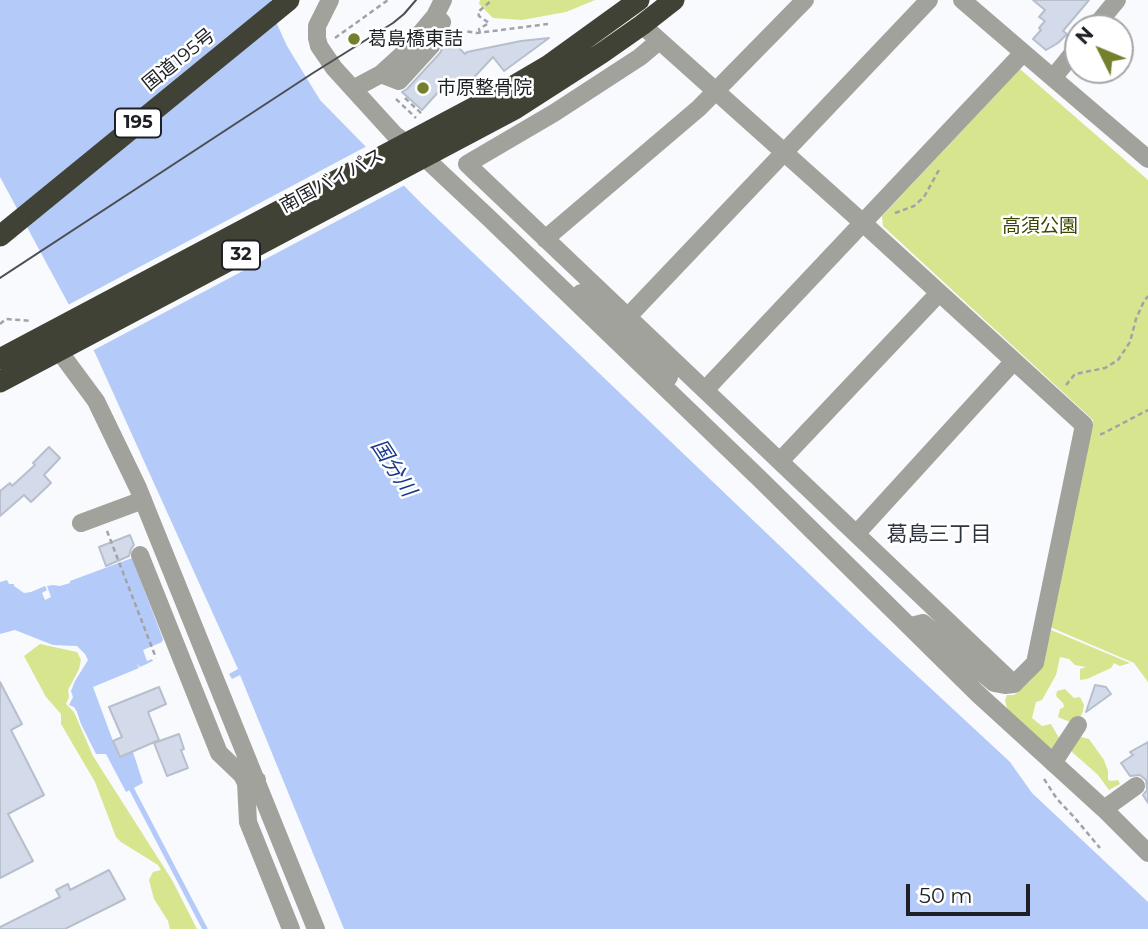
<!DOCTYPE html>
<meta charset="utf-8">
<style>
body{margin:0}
#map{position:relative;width:1148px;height:929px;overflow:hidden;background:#f8fafd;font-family:Montserrat,sans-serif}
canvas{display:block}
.north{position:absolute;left:1064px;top:14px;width:70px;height:70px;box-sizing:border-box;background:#fff;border:2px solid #a5a6a8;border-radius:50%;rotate:313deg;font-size:19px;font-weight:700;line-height:28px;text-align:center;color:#1d2025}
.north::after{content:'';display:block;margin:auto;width:24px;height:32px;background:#75802d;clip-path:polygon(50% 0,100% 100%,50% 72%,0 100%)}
.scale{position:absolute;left:906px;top:884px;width:124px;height:32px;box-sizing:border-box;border:4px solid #1d2025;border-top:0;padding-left:9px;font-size:21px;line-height:24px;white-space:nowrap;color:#1d2025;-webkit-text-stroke:5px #fff;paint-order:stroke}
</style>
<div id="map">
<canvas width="1148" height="929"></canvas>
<div class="north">N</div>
<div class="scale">50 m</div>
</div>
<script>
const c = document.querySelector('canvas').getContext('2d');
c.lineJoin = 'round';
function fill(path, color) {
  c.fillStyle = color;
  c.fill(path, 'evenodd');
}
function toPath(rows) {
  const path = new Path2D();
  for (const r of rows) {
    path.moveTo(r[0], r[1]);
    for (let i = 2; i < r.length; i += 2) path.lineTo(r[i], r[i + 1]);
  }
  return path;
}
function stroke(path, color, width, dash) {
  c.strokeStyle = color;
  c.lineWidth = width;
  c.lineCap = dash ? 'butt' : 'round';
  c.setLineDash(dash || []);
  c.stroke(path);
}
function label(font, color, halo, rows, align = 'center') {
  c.font = font + ' Montserrat,"Noto Sans JP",sans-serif';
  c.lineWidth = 5;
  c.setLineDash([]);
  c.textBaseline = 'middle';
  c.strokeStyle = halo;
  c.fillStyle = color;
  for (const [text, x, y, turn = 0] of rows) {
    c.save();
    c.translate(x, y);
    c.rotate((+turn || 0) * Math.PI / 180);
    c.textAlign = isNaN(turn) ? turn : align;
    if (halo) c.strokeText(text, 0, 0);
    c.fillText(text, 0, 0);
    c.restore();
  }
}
fill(toPath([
 [480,0,595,0,566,12,522,20,493,18,479,4],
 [1020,69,1148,180,1148,682,1134,663,1050,627,1093,420,883,226,882,216],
 [1051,630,1130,663,1120,666,1114,663,1111,668,1087,679,1080,680,1080,669,1086,667,1075,665,1069,659,1060,657,1056,675,1042,700,1036,702,1032,718,1042,726,1051,724,1059,738,1059,745,1050,750,1007,709,1005,700,1007,695,1014,695,1029,682,1043,664],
 [40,644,77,652,81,660,79,669,68,690,69,697,66,704,74,712,93,756,172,880,197,929,170,929,168,921,154,899,149,880,153,872,161,870,158,865,121,842,116,837,95,782,61,724,61,714,46,697,24,656],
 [1065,689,1074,698,1080,697,1084,705,1083,711,1079,720,1070,722,1058,717,1060,709,1064,707,1063,703,1056,696,1057,691],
 [1077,736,1089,739,1104,760,1108,771,1108,780,1112,781,1118,780,1120,784,1109,790,1098,775,1072,752,1071,742]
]), '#d6e58e');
fill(toPath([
 [0,0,271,0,277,24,287,46,320,100,422,204,869,631,1010,762,1032,793,1148,902,1148,929,344,929,240,675,232,679,229,674,238,669,96,355,0,177],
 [132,558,163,639,162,642,143,650,147,661,152,659,153,661,140,667,137,664,139,668,93,687,119,757,133,752,143,783,126,792,106,754,96,754,81,724,77,712,74,707,69,705,73,697,71,691,75,681,88,660,85,654,77,646,53,645,15,630,0,634,0,582,7,580,9,584,14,584,14,586,24,593,31,592,45,586,47,590,42,593,45,600,51,597,47,586,53,585,60,586,70,583,70,581]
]), '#b4caf8');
fill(toPath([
 [369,145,407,184,90,352,66,306]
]), '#f8fafd');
stroke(toPath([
 [130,786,205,929]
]), '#b4caf8', 5);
const building = toPath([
 [1033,0,1089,0,1063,31,1067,34,1058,43,1046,50,1033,39,1041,30,1039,28,1045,21,1039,17,1045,10,1033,0],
 [448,37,465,54,467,52,521,41,549,38,504,71,493,57,465,87,460,87,450,79,422,110,402,92,407,89,440,53,448,37],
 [49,447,60,458,44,475,51,483,31,502,24,495,0,516,0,491,10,483,12,486,35,465,33,463,49,447],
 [130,535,134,545,131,549,129,556,106,566,99,547,130,535],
 [0,682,22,724,11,730,44,795,8,814,33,861,0,878,0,682],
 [1095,685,1106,687,1111,694,1086,712,1095,685],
 [159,687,166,704,148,712,159,740,120,757,113,741,122,737,109,707,159,687],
 [179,734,184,749,181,750,188,768,167,776,154,743,179,734],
 [1148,742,1148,803,1143,795,1147,790,1146,780,1140,775,1130,776,1121,763,1133,755,1130,752,1148,742],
 [109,870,125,899,65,929,0,929,0,927,60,897,56,890,68,884,70,890,109,870]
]);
fill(building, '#d3dae9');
stroke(building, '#b7bfcd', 2);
stroke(toPath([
 [459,30,477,33,548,24],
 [480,33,479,29,489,23,479,16,478,12,492,0],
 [335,38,388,0],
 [405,98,423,115],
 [396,99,416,118],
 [895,213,914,206,924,197,940,168],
 [0,324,6,319,32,321],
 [1066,385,1075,374,1105,368,1118,360,1130,342,1136,319,1144,301,1148,296],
 [1100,434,1102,434,1148,410],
 [107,531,156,658],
 [1044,779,1057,799,1074,817,1100,848]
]), '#a1a3a7', 2.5, [5, 3.5]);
stroke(toPath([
 [330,0,317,26,317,38,319,46,334,68,395,135,425,158,490,219,762,481,978,694,1104,809,1148,853],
 [962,0,1053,78,1078,47],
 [642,25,863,223,1084,425,1035,663,1014,684,1005,685,994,683,923,623,911,626],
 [1094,28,1117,0],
 [659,41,640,57,554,113,467,164,1014,684],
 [381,74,399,81,431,46,442,22,435,16],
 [1053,78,1148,159],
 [353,89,381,74,403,54,435,16,443,0],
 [545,239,699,108,805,0],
 [581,293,619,326,669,377],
 [619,326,929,0],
 [59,351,96,401,138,488,316,929],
 [705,390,1023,53],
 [780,461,939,293],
 [81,523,143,500],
 [857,533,1014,361],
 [140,555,219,753,242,775,246,783,257,780],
 [1053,763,1078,725],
 [246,783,248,822,291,929],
 [1104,809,1136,786]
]), '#a1a29b', 18);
stroke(toPath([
 [0,236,289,0],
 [0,359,503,92,549,65,639,0],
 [0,382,515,109,602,53,642,25,674,0]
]), '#404235', 21);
stroke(toPath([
 [0,278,313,73,393,23,404,14,416,0]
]), '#4c4e53', 2);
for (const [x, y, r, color] of [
 [354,39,7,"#75802d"],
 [423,88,7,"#75802d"]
]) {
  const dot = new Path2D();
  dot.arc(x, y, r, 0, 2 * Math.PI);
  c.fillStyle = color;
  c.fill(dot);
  stroke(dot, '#fff', 2.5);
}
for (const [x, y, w] of [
 [138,123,46],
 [241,255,38]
]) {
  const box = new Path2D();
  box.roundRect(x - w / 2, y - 14.5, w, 29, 5);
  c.fillStyle = '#fff';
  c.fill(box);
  stroke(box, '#1d2025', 2);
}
label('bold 18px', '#1d2025', null, [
 ["195",138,123],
 ["32",241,255]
]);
label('19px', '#1d2025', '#fff', [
 ["葛島橋東詰",368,39],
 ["市原整骨院",437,88]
], 'left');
label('19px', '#1d2025', '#fff', [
 ["国道195号",179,60,-39],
 ["南国バイパス",332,181,-28]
]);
label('19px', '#3e4600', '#fff', [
 ["高須公園",1040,226]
]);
label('italic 21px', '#193a8e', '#fff', [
 ["国分川",393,468,57]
]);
label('21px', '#2e343f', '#fff', [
 ["葛島三丁目",939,535]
]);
</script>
